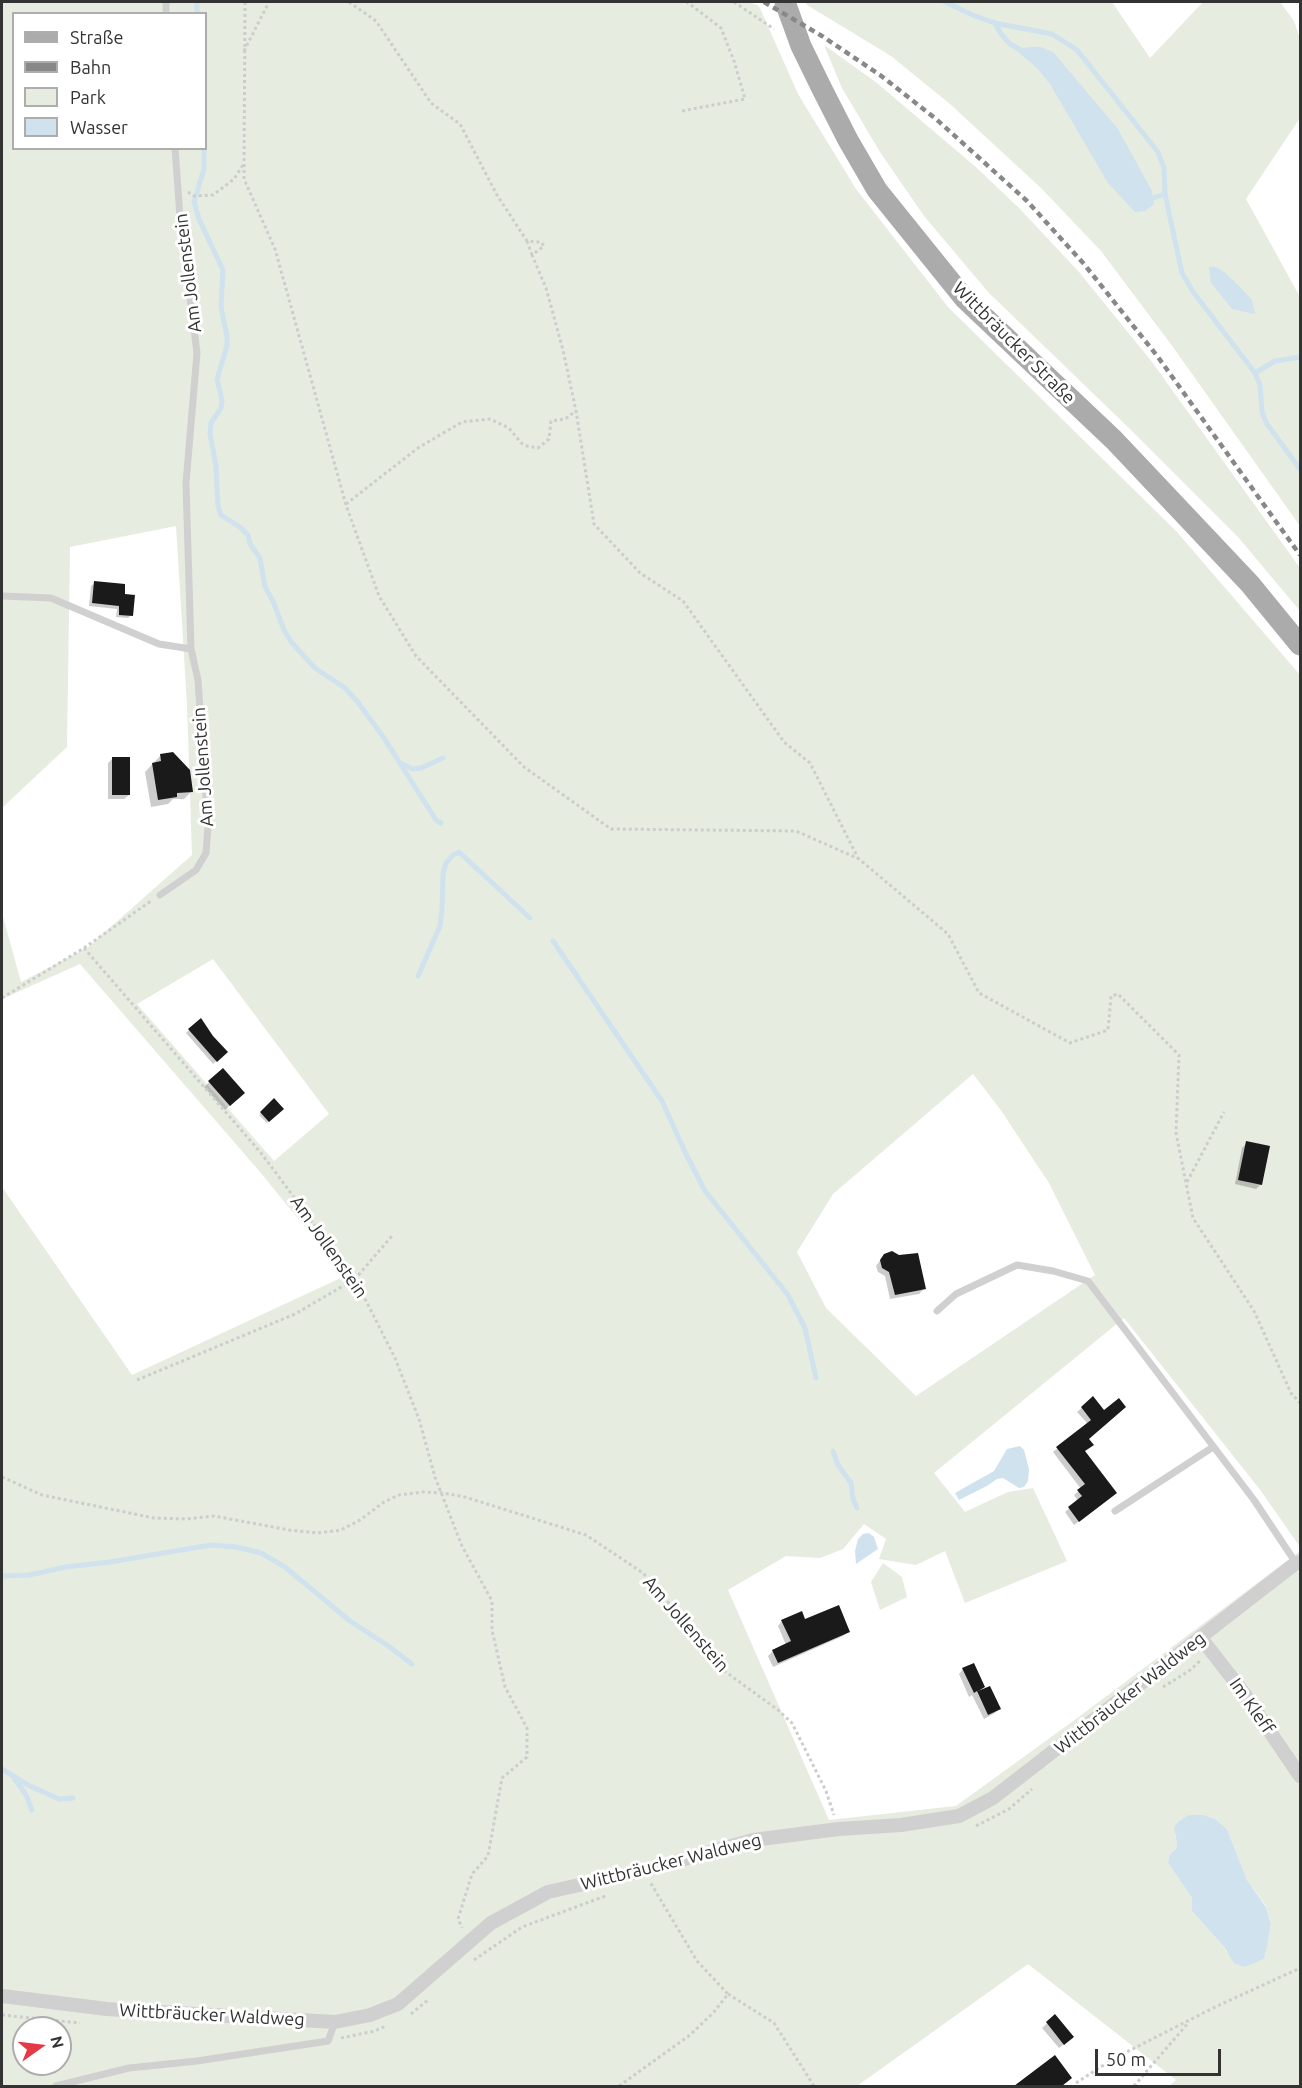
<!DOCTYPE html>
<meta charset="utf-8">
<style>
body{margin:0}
#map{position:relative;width:1302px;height:2088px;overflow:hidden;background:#fff;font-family:Ubuntu,sans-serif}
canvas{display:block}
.frame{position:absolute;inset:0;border:3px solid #333;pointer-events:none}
.legend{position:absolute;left:12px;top:12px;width:195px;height:138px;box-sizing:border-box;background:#fff;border:2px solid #adadad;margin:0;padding:8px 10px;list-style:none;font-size:18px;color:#333}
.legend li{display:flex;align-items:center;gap:12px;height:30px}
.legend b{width:30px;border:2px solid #adadad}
.north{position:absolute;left:12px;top:2016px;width:60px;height:60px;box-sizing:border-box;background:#fff;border:2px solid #adadad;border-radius:50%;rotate:76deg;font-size:16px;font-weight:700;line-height:24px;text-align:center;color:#333}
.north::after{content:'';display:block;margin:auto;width:21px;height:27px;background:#e63946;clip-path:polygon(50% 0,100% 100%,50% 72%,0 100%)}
.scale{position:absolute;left:1095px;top:2049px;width:126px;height:27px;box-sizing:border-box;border:3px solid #333;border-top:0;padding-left:8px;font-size:18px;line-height:21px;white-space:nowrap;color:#333;-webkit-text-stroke:4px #fff;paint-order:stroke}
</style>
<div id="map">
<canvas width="1302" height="2088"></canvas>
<div class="frame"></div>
<ul class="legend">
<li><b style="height:8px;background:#ababab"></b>Straße</li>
<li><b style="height:8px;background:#888"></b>Bahn</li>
<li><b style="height:16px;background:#e6ecdf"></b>Park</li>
<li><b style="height:16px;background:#cfe2ee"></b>Wasser</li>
</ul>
<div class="north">N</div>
<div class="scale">50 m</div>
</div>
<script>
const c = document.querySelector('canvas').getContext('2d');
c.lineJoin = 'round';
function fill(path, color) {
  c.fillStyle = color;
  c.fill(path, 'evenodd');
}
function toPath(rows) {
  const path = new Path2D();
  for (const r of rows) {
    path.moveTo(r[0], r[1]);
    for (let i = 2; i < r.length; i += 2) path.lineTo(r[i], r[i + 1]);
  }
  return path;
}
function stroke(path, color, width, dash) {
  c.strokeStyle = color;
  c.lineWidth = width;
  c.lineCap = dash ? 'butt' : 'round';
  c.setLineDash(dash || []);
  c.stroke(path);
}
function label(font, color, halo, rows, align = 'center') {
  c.font = font + ' Ubuntu,sans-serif';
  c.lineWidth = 6;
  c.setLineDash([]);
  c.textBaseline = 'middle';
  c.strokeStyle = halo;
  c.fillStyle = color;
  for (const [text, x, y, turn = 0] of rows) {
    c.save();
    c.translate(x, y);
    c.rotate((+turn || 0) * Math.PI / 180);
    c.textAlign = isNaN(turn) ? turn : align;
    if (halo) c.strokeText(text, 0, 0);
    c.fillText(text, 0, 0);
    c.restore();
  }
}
fill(toPath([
 [2,2,749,2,759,6,798,94,856,189,948,307,1177,532,1300,675,1300,1547,1261,1491,1124,1318,934,1473,965,1512,1008,1492,1033,1488,1067,1561,965,1603,945,1551,916,1565,879,1559,886,1539,864,1524,843,1549,820,1558,786,1556,728,1590,829,1820,956,1806,1076,1719,1300,1551,1300,2086,1169,2086,1176,2080,1028,1964,857,2086,2,2086,2,1187,132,1375,345,1276,260,1172,80,964,2,999,2,913,21,982,87,948,192,855,187,704,176,526,70,547,67,747,2,808],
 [14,14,206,14,206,148,14,148],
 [213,959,329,1114,274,1161,137,1004],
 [973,1074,1000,1109,1049,1183,1095,1275,916,1396,826,1308,797,1252,833,1194],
 [1204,1815,1215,1819,1227,1829,1247,1880,1266,1906,1271,1924,1268,1942,1227,1953,1224,1947,1192,1911,1192,1898,1168,1863,1169,1855,1176,1849,1177,1843,1175,1834,1189,1816],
 [24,2028,60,2028,60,2064,24,2064],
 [806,2,1112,2,1150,58,1203,2,1280,2,1294,21,1300,39,1300,118,1246,199,1300,297,1300,526,1173,347,1101,251,1041,188,950,104,891,56,807,5],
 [824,45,877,83,977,168,1020,209,1079,272,1152,362,1300,568,1300,611,1238,537,1131,430,989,293,924,216,880,152,842,88],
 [883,1563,902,1577,907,1597,880,1610,871,1582]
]), '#e6ecdf');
fill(toPath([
 [1033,47,1041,47,1053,52,1118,129,1152,191,1154,204,1145,211,1135,212,1108,183,1050,84,1037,68,1017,51,1021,48],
 [1209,267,1216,267,1224,272,1240,287,1252,300,1255,314,1232,309,1211,283],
 [1020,1446,1024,1450,1029,1469,1028,1481,1024,1487,1019,1488,1003,1478,997,1479,987,1486,959,1500,955,1493,994,1471,1007,1449],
 [869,1533,874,1537,878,1549,856,1564,855,1551,858,1539,863,1534],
 [1189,1815,1204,1815,1215,1819,1227,1829,1247,1880,1266,1907,1271,1924,1268,1942,1264,1958,1255,1963,1244,1967,1234,1963,1224,1947,1192,1911,1192,1898,1168,1863,1169,1855,1176,1849,1177,1843,1174,1828,1178,1822]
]), '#cfe2ee');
fill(toPath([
 [95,583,123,595,131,615,128,618,116,617,117,609,89,606,91,586],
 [160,756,192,791,184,799,173,799,168,804,151,807,145,772],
 [113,758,129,795,124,799,108,799,108,763],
 [189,1030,226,1052,213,1064,186,1033],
 [223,1070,243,1093,225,1110,204,1087],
 [274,1100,282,1109,267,1123,259,1115],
 [1247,1143,1261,1184,1256,1189,1235,1184,1242,1148],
 [884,1255,924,1289,919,1294,890,1299,885,1276,878,1272,876,1266],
 [1093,1398,1104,1412,1087,1439,1084,1452,1111,1496,1074,1525,1065,1512,1078,1501,1074,1495,1081,1489,1053,1452,1088,1424,1077,1412],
 [782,1621,804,1621,848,1632,843,1636,773,1667,768,1656,773,1651,786,1645,778,1626],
 [963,1669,984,1687,978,1693,999,1709,995,1713,984,1719,972,1695,969,1697,959,1674],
 [1055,2016,1068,2041,1059,2048,1042,2028],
 [1055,2058,1066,2082,1060,2086,1017,2086]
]), '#0003');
stroke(toPath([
 [945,2,975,16,995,23,1052,34,1077,50,1158,152,1164,168,1165,194,1182,273,1194,293,1255,373,1260,385,1262,412,1267,424,1300,469],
 [197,14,197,2],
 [995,23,1001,34,1010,44,1019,49],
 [204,148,204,169,194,202,199,219,223,270,221,307,227,336,227,346,217,379,222,400,221,408,211,423,210,434,216,466,218,506,221,515,241,528,248,535,250,544,260,558,265,587,273,601,284,630,292,643,315,668,345,688,357,701,384,738,436,820,441,823],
 [1153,198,1165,194],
 [1255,373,1275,361,1300,357],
 [400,763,413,769,421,768,443,758],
 [553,941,662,1101,686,1154,705,1191,788,1295,805,1328,816,1378],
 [418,976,440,926,442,908,443,874,446,863,453,855,459,852,530,918],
 [833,1451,838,1465,851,1483,853,1499,857,1508],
 [2,1576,29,1575,66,1567,110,1562,211,1545,236,1547,261,1553,285,1567,350,1621,387,1645,412,1664],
 [2,1769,28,1785,59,1799,73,1798],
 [14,1778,26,1795,32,1810]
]), '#cfe2ee', 5);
fill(toPath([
 [94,581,125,584,125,594,135,595,133,616,119,615,119,606,92,603],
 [173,752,190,770,193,792,177,793,177,797,158,800,152,763,161,761,160,754],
 [112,757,130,757,130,795,112,795],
 [201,1018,213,1036,228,1052,217,1062,188,1029],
 [223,1068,245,1093,230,1106,208,1081],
 [274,1098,284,1109,269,1122,260,1112],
 [1246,1141,1270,1146,1262,1185,1238,1180],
 [892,1251,899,1255,918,1253,926,1289,895,1295,889,1272,882,1268,880,1260,884,1254],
 [1093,1396,1104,1410,1119,1398,1126,1407,1089,1439,1094,1445,1085,1451,1117,1493,1079,1522,1068,1507,1082,1496,1077,1490,1085,1484,1056,1447,1091,1420,1081,1407],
 [839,1605,850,1632,778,1663,772,1650,791,1641,781,1620,802,1611,805,1619],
 [974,1663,985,1687,978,1691,990,1686,1001,1709,988,1715,977,1691,974,1693,962,1668],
 [1055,2014,1074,2037,1064,2045,1046,2022],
 [1055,2055,1072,2078,1062,2086,1014,2086]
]), '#1a1a1a');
stroke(toPath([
 [245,2,244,179,275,249,346,505,379,596,416,656,524,767,611,829,796,831,859,859,948,934,979,993,1070,1043,1108,1030,1111,996,1118,994,1179,1055,1176,1133,1193,1218,1254,1311,1291,1393,1300,1403],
 [349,2,376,21,431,103,460,124,497,195,527,241,541,242,544,246,532,255,546,288,563,350,576,411,594,524,640,573,683,601,784,742,810,763,858,858],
 [734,2,774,29],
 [244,51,269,2],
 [682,111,745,99,734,61,721,28,687,2],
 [188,192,194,196,213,195,234,179,243,165],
 [527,241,532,255],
 [346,504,418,448,462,422,490,419,509,428,521,443,527,446,538,448,549,439,551,421,565,419,576,411],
 [84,948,261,1153,355,1279,395,1358,419,1419,435,1477,462,1546,492,1601,492,1630,505,1687,527,1728,527,1757,502,1778,488,1856,472,1874,458,1919,462,1928],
 [2,998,84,948,151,901],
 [1187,1182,1224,1112],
 [137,1380,295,1314,355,1279,392,1236],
 [2,1477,42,1495,154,1518,186,1519,214,1516,289,1530,318,1533,341,1530,360,1520,384,1502,399,1495,423,1492,443,1493,465,1497,586,1535,643,1573,691,1629,719,1667,778,1710,792,1723,826,1791,834,1815],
 [1163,1687,1189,1671,1201,1660],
 [976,1826,1009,1809,1032,1789],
 [474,1960,522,1927,608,1895],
 [728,1994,774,2023,814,2086],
 [411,2014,429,1999],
 [2,2015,80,2023],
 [341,2038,375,2031,386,2026],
 [1076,2083,1113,2059,1217,2006,1300,1968],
 [619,2086,690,2035,714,2012,728,1994,697,1961,650,1882],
 [1134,2086,1189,2022]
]), '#cdcdcd', 3, [3, 3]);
stroke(toPath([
 [166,2,166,14],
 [2,596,51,598,159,644,191,649],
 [160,895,196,870,206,853,208,827,198,680,191,649,186,483,197,353,180,217,175,148],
 [937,1311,956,1294,1017,1265,1053,1271,1088,1281,1254,1500,1296,1563],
 [1115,1511,1213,1447],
 [56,2086,129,2068,197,2061,328,2041,335,2022]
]), '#d0d0d0', 7);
stroke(toPath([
 [1201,1638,1243,1692,1300,1776],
 [2,1996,107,2009,335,2022,370,2015,398,2004,491,1923,548,1892,646,1870,753,1840,839,1829,901,1825,959,1816,993,1798,1296,1563,1300,1562]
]), '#d0d0d0', 14);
stroke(toPath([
 [785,2,801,46,822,89,848,140,877,190,964,298,1114,440,1250,584,1300,645]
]), '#ababab', 21);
stroke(toPath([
 [764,2,822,36,880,75,936,119,1027,201,1084,264,1158,357,1300,555]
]), '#888', 4.5, [6, 4.5]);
label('18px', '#333', '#fff', [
 ["Am Jollenstein",188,273,-97],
 ["Wittbräucker Straße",1014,343,45],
 ["Am Jollenstein",203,767,-94],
 ["Am Jollenstein",329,1247,55],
 ["Am Jollenstein",686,1624,49],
 ["Wittbräucker Waldweg",1130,1693,-38],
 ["Im Kleff",1252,1706,55],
 ["Wittbräucker Waldweg",671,1862,-14],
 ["Wittbräucker Waldweg",212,2015,3]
]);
</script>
